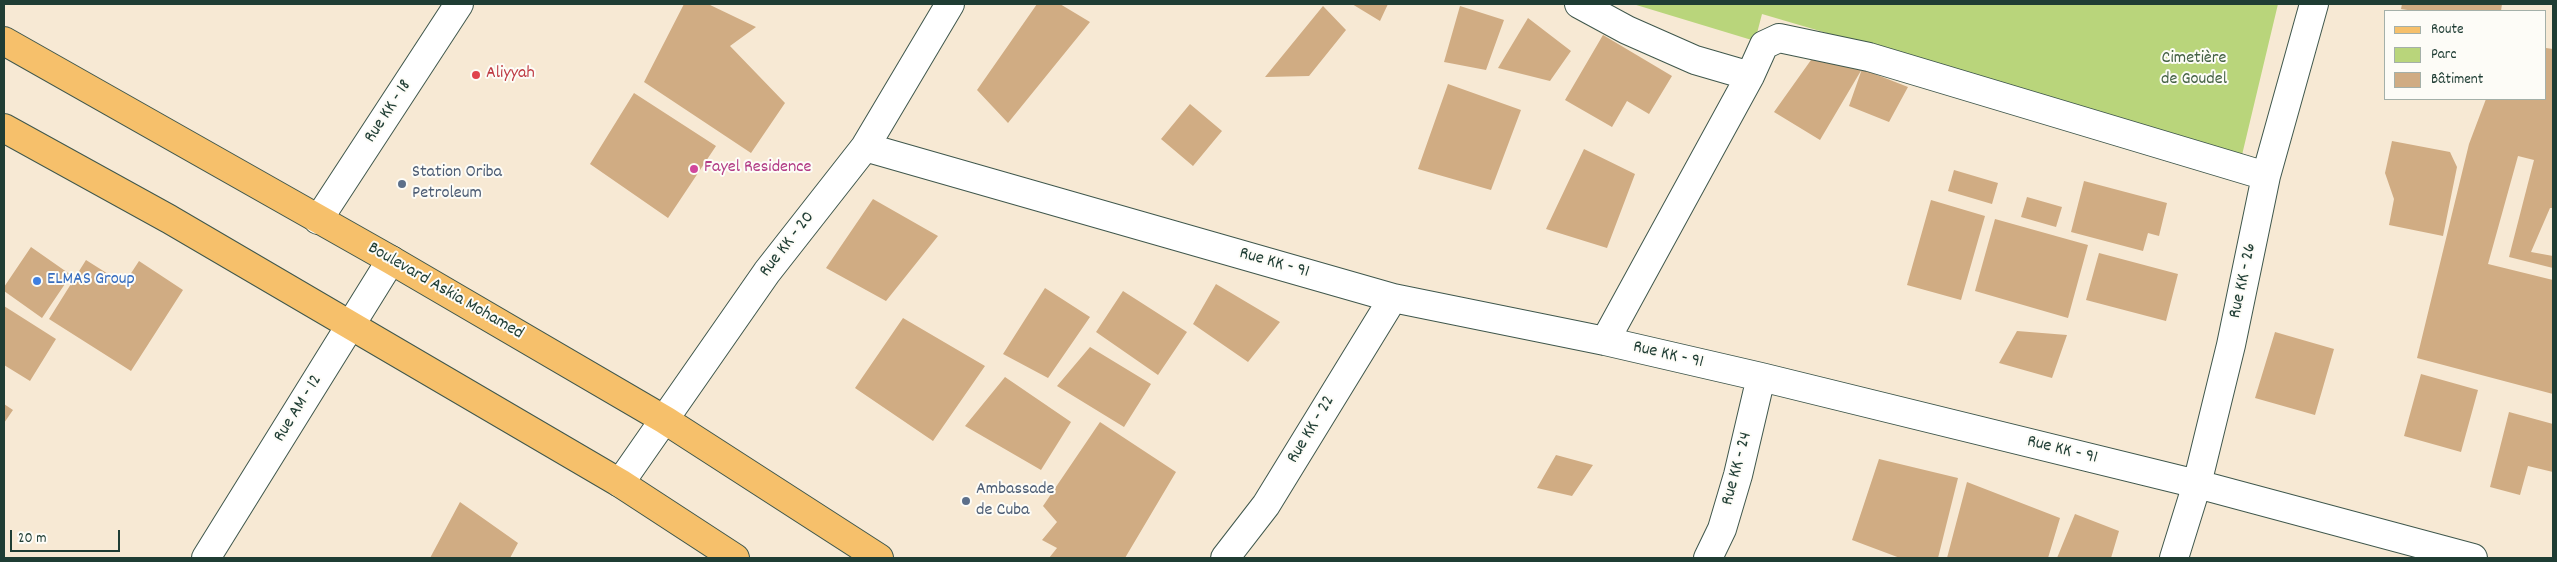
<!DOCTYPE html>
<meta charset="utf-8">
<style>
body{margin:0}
#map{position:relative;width:2557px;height:562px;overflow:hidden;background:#f7e9d4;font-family:Dekko,sans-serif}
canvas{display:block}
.frame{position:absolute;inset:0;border:5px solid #1f3d34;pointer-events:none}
.legend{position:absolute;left:2384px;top:10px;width:162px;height:90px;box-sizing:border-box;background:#fdfcf7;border:1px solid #a4b0a9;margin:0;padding:6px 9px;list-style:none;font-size:15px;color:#1f3d34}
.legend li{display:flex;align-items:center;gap:10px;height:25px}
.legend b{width:25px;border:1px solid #a4b0a9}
.scale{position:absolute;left:10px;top:530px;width:110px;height:22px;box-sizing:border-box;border:2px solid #1f3d34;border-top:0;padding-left:6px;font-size:15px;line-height:18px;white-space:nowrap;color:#1f3d34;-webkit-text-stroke:4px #fdfcf7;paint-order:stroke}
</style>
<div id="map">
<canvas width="2557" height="562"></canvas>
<div class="frame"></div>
<ul class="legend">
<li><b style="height:6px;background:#f6c06b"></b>Route</li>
<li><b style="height:14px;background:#b9d57b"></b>Parc</li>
<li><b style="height:14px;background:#d0ac83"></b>Bâtiment</li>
</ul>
<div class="scale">20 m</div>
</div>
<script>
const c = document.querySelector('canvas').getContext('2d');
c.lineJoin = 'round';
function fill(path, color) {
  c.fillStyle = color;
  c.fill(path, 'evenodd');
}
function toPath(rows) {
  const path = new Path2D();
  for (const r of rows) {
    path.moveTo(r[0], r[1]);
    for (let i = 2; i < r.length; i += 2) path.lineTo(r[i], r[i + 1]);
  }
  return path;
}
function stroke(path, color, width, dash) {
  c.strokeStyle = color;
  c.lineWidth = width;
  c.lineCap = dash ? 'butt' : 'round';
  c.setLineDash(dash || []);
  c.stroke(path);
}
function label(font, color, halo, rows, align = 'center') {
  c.font = font + ' Dekko,sans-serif';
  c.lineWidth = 4;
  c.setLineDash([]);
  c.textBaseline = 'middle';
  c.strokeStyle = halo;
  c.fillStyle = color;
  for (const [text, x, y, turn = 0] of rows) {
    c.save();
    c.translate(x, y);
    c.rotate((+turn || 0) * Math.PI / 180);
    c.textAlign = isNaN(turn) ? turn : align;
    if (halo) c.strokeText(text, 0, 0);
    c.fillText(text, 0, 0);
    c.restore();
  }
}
fill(toPath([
 [1633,4,2278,4,2242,155,1762,14,1755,41]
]), '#b9d57b');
fill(toPath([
 [684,4,708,4,756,27,730,46,785,103,751,153,644,82],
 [1037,4,1060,4,1090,22,1008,123,977,90],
 [1352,4,1388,4,1380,21],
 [2402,4,2502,4,2501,11,2414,11,2401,9],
 [1323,6,1346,30,1309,76,1265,77],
 [1460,6,1504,20,1486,70,1444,62],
 [1528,18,1571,51,1550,81,1498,68],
 [1603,35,1672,76,1649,114,1627,101,1612,127,1565,100],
 [2546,48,2553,49,2553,208,2550,208,2531,252,2553,256,2553,268,2509,257,2534,160,2518,156,2488,264,2553,280,2553,394,2417,358,2469,144,2486,99,2546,99],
 [1816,53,1862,69,1908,87,1889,122,1849,106,1862,69,1820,140,1774,112],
 [1448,84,1521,110,1491,190,1418,169],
 [634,93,716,146,668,218,590,164],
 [1190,104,1222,131,1193,166,1161,139],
 [2392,141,2450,152,2457,167,2443,236,2389,225,2394,199,2385,173],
 [1584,149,1635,174,1607,248,1546,229],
 [1954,170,1998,183,1992,204,1948,191],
 [2084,181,2167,203,2159,236,2148,233,2143,251,2071,232],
 [2027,197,2062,207,2056,227,2021,217],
 [873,199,938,236,886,301,826,268],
 [1931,200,1985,216,1961,300,1907,285],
 [1995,219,2088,245,2068,318,1975,291],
 [31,247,71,275,42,318,4,291,4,287],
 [2099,253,2178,274,2166,321,2086,300],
 [86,260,124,284,139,261,183,290,131,371,49,319],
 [1216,284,1280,322,1248,362,1193,324],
 [1045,288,1090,317,1048,378,1003,354],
 [1123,291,1187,332,1158,375,1096,332],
 [4,306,56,339,30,381,4,365],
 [903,318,985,366,933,441,855,388],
 [2017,331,2067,335,2052,378,1999,363],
 [2275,332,2334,349,2315,415,2255,398],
 [1090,347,1151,384,1124,427,1057,386],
 [2421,374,2478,390,2461,452,2404,436],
 [1005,377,1071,422,1041,470,965,426],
 [4,404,13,410,4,423],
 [2509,412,2553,424,2553,472,2528,466,2520,495,2490,487],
 [1100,422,1176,472,1125,558,1049,558,1057,548,1042,540,1057,522,1043,506],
 [1556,455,1593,465,1572,496,1537,488],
 [1879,459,1958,478,1938,558,1900,558,1852,540],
 [1967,482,2060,518,2048,558,1947,558],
 [460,502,518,543,510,558,430,558],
 [2075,514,2119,531,2111,558,2057,558]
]), '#d0ac83');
const minor = toPath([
 [1579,4,1627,30,1695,60,1750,76],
 [865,147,1393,298,1605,341,1761,377,2197,484,2473,558],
 [318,220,459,4],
 [1605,341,1750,76,1764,45,1779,38,1869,57,2266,176],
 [620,483,767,272,865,147,950,4],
 [206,558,391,260],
 [1225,558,1266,505,1393,298],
 [1708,558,1722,529,1738,475,1761,377],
 [2174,558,2197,484,2231,345,2266,176,2314,4]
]);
const major = toPath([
 [4,41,391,260,665,420,879,558],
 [4,128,169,219,620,483,735,558]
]);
stroke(minor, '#3f574c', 30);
stroke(major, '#3f574c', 30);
stroke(minor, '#fff', 28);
stroke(major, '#f6c06b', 28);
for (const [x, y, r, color] of [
 [476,75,5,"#e0444e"],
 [694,169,5,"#d1479c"],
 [402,184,5,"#5c6f8a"],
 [37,281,5,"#3f7fe0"],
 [966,501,5,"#5c6f8a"]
]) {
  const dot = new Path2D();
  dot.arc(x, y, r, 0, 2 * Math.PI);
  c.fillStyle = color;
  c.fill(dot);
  stroke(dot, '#fdfcf7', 2);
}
label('18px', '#466346', '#fdfcf7', [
 ["Cimetière",2194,60],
 ["de Goudel",2194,81]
]);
label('18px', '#be3a42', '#fdfcf7', [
 ["Aliyyah",486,75]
], 'left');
label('18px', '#1f3d34', '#fdfcf7', [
 ["Rue KK - 18",389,112,-57],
 ["Rue KK - 20",788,245,-52],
 ["Rue KK - 91",1274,264,16],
 ["Rue KK - 26",2244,281,-78],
 ["Boulevard Askia Mohamed",445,292,30],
 ["Rue KK - 91",1668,356,13],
 ["Rue AM - 12",299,409,-58],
 ["Rue KK - 22",1312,430,-59],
 ["Rue KK - 91",2062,451,14],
 ["Rue KK - 24",1738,469,-75]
]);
label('18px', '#b23c85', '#fdfcf7', [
 ["Fayel Residence",704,169]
], 'left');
label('18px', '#4e5e75', '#fdfcf7', [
 ["Station Oriba",412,174],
 ["Petroleum",412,195],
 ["Ambassade",976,491],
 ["de Cuba",976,512]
], 'left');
label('18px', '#366cbe', '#fdfcf7', [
 ["ELMAS Group",47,281]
], 'left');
</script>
